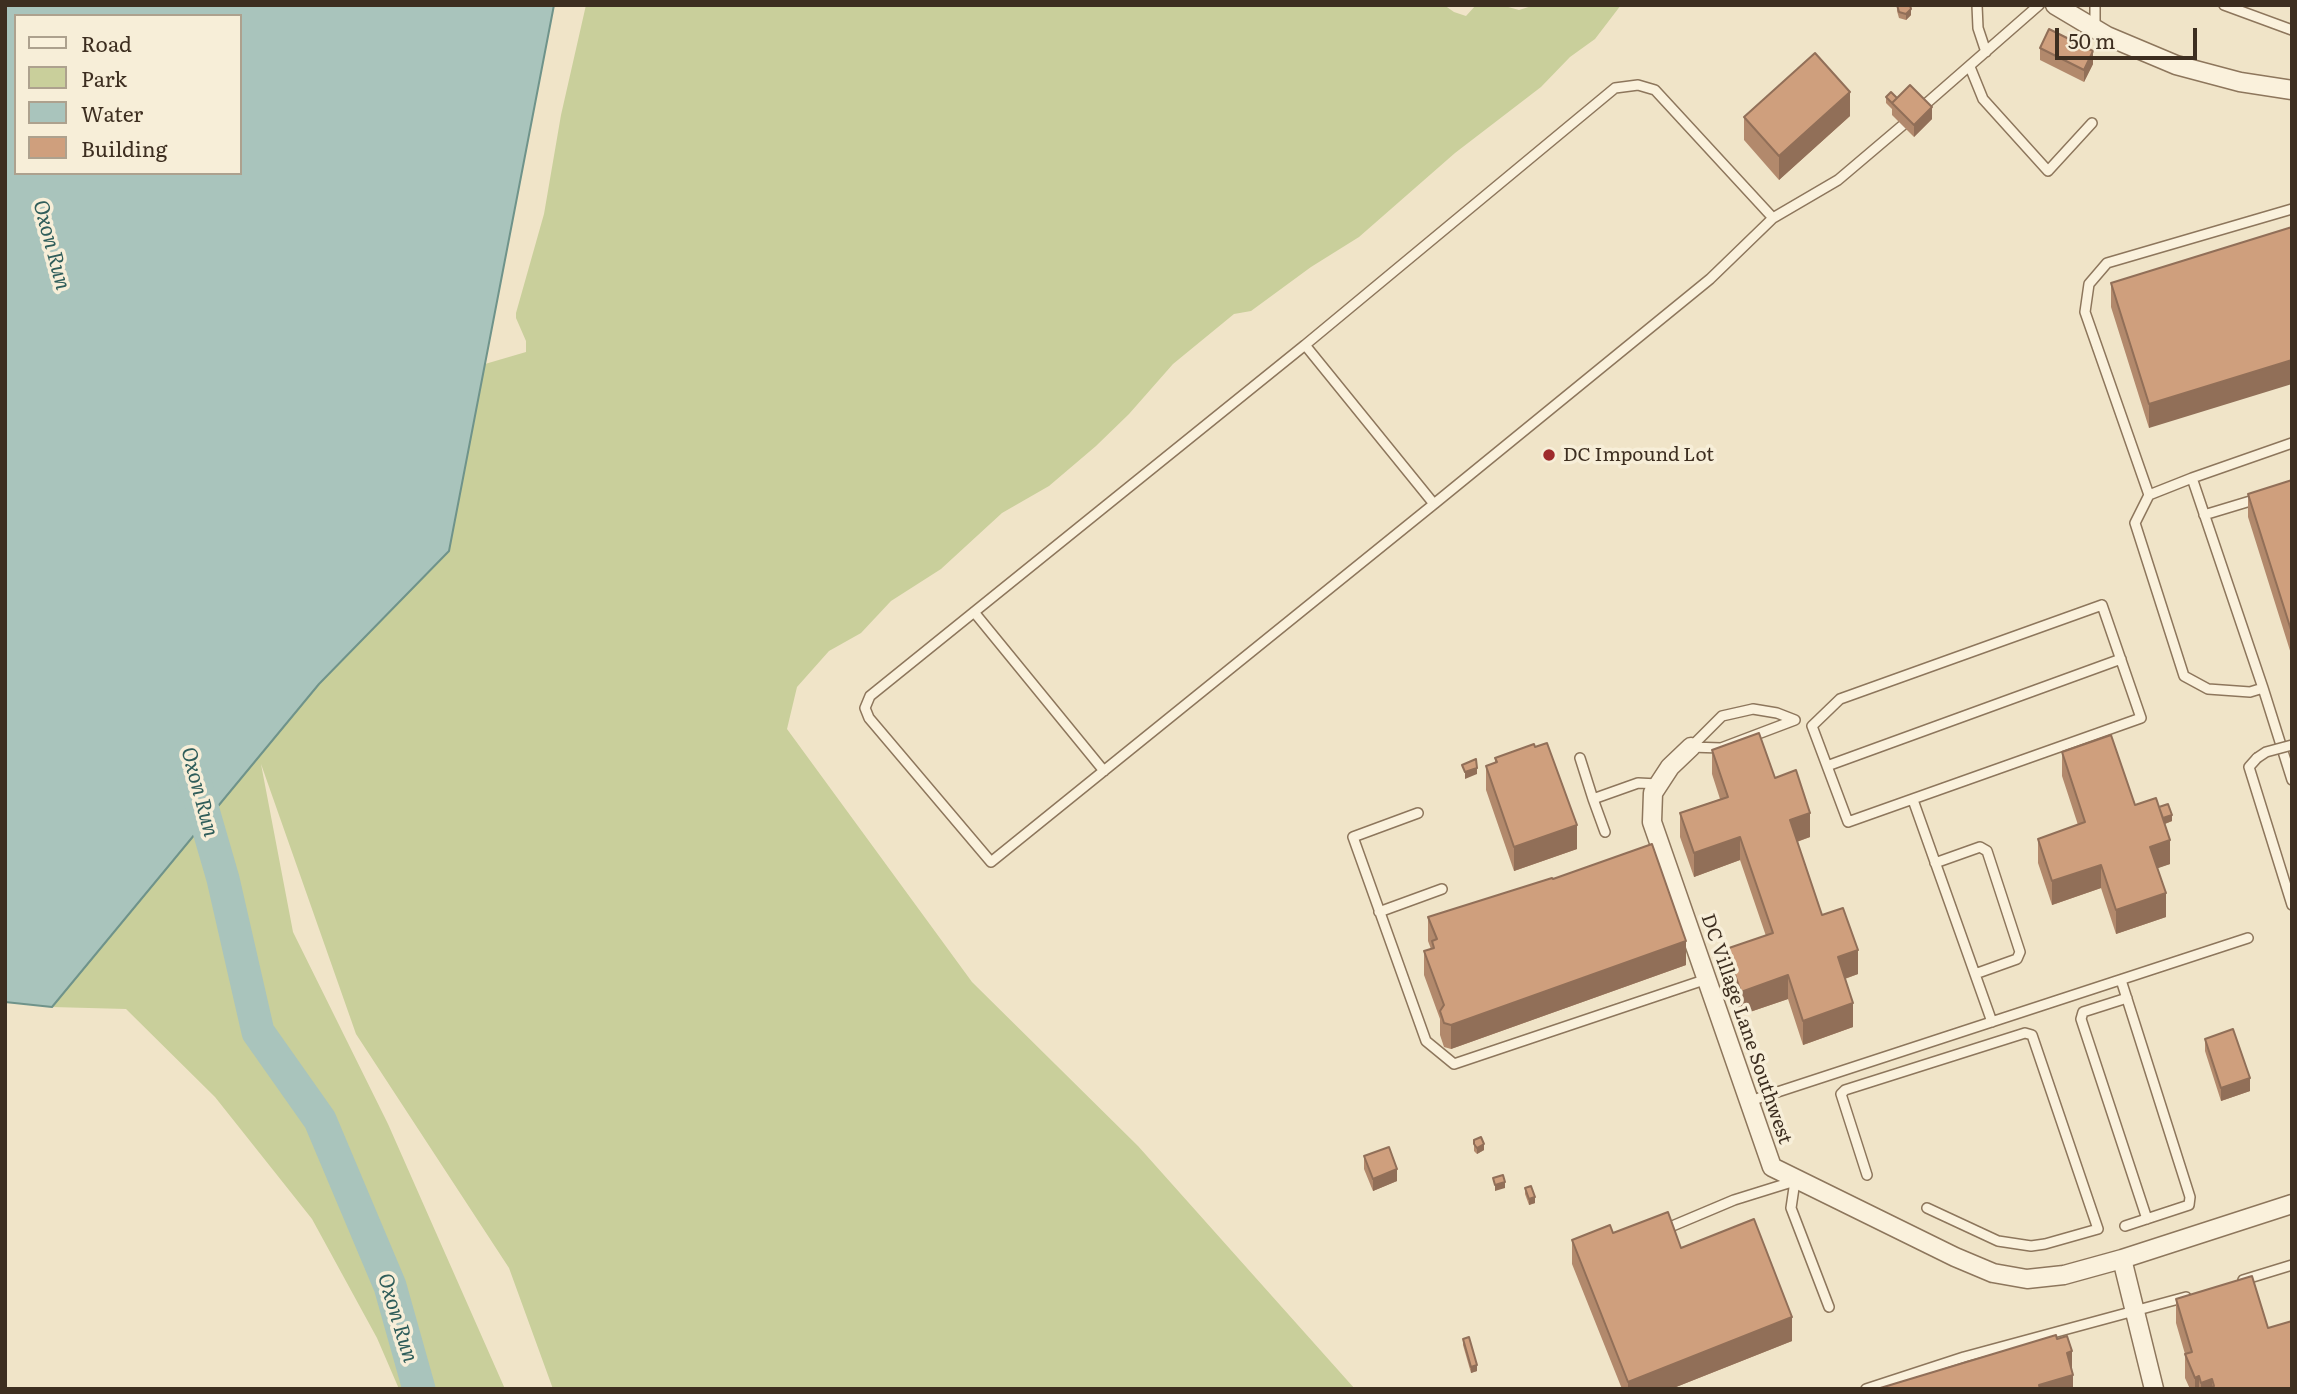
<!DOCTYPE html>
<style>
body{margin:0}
#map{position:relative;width:2297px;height:1394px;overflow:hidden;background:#f0e4c8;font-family:Literata,serif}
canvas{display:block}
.frame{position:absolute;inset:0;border:7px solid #3d2e20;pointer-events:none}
.legend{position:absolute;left:14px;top:14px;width:228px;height:161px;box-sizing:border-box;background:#f7eed8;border:2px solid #ada18e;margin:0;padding:9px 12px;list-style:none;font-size:21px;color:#3d2e20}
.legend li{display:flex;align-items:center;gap:14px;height:35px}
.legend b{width:35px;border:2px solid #ada18e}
.scale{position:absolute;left:2055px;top:28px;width:142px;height:32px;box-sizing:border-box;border:4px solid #3d2e20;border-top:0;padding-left:9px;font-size:21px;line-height:24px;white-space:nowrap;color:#3d2e20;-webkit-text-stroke:5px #f7eed8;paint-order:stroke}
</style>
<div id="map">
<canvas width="2297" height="1394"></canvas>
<div class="frame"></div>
<ul class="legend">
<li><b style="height:9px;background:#faf1dc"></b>Road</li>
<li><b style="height:19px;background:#c9cf9b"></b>Park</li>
<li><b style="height:19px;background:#a9c4bc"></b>Water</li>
<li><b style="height:19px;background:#cf9f7d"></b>Building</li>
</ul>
<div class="scale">50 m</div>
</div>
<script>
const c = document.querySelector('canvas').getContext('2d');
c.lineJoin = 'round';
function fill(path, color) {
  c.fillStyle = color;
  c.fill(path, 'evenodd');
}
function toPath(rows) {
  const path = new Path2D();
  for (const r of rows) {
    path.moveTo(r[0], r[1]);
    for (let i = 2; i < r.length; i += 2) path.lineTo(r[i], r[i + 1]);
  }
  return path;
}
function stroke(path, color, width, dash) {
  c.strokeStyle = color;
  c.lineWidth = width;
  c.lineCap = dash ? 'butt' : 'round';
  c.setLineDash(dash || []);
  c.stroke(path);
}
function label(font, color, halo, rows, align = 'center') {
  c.font = font + ' Literata,serif';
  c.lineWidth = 7;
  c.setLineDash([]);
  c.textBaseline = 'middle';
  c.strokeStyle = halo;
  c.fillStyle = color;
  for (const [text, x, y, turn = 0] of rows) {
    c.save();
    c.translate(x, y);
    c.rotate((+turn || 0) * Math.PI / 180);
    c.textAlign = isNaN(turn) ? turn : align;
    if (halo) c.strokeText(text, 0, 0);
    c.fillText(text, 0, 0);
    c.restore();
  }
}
fill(toPath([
 [586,5,1444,5,1454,12,1466,16,1476,5,1501,5,1519,10,1535,5,1621,5,1595,39,1570,57,1541,87,1455,153,1359,237,1311,267,1251,311,1234,314,1173,364,1129,414,1096,446,1049,486,1002,513,941,569,891,601,861,633,829,651,797,687,787,729,972,982,1138,1146,1355,1389,553,1389,509,1268,356,1034,261,764,293,932,388,1124,505,1389,399,1389,377,1338,312,1219,215,1097,126,1009,52,1007,319,684,449,551,485,364,526,352,526,341,516,318,516,313,544,214,561,115]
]), '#c9cf9b');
const water = toPath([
 [5,5,554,5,449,551,319,684,52,1007,5,1002,5,5],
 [16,16,240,16,240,173,16,173,16,16]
]);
fill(water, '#a9c4bc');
stroke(water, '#6f938a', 2);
stroke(toPath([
 [194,779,223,879,258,1032,320,1120,390,1286,419,1389]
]), '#a9c4bc', 33);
const lane = toPath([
 [1977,5,1978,28,1986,52],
 [2095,5,2095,28],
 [2224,5,2292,30],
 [1970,67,1983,99,2048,171,2092,123],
 [1920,109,2039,5],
 [1773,218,1710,279,1434,504,1305,345,1615,88,1638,85,1655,90,1773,218,1838,180,1910,119],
 [1305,345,870,696,865,708,869,718,991,862,1434,504],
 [2292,443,2192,478,2263,688,2292,780],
 [2149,495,2192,478],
 [2204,515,2257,499],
 [2102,605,2141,718,1848,822,1812,726,1840,699,2102,605],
 [974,612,1104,771],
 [2263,688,2250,692,2208,689,2184,676,2135,523,2149,495,2085,312,2089,284,2107,263,2292,209],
 [1753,709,1777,713,1795,720,1721,748,1691,747,1722,716,1753,709],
 [1580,758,1593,799,1638,783,1658,784],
 [2257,758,2249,767,2292,905],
 [1827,766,2121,659],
 [1593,799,1605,832],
 [1913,800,1992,1022],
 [1418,813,1353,837,1426,1041,1454,1064,1707,979],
 [1935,863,1980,847,1987,851,2020,952,2017,959,1975,974],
 [1379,912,1442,889],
 [2121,980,2190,1197,2189,1205,2125,1226],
 [2127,998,2083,1012,2081,1019,2147,1219],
 [1750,1101,2248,938],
 [1867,1175,1841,1094,1845,1090,2025,1033,2032,1035,2098,1229,2045,1244,2031,1246,1998,1241,1927,1208],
 [1670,1227,1734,1200,1795,1181,1791,1208,1829,1307],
 [2243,1280,2292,1265],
 [1866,1389,1964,1357,2186,1297]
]);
const street = toPath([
 [2055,5,2107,36,2176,65,2240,82,2292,90],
 [1691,747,1670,767,1653,793,1652,822,1772,1167,1955,1257,1993,1273,2027,1279,2064,1275,2122,1259,2292,1204],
 [2122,1259,2154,1389]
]);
stroke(lane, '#8d765c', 12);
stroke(street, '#8d765c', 21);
stroke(lane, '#faf1dc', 9);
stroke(street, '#faf1dc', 18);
const laneBridge = toPath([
 [2257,758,2266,752,2292,745]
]);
stroke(laneBridge, '#8d765c', 12, []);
stroke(laneBridge, '#faf1dc', 9);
fill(toPath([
 [1897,5,1911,15,1906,20,1899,18,1897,11],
 [2040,48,2093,64,2084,82,2040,60],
 [1886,97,1897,98,1932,119,1914,137,1892,115,1892,109,1886,103],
 [1850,116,1779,180,1744,140,1744,117],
 [2292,227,2149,428,2111,307,2111,283],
 [2292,480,2292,657,2248,517,2248,494],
 [1712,750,1775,778,1810,837,1797,842,1822,915,1858,974,1845,979,1853,1027,1803,1045,1788,999,1741,1015,1726,973,1726,949,1766,936,1740,860,1694,877,1680,837,1680,813,1720,799,1712,774],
 [2062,752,2135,805,2159,807,2172,821,2165,824,2170,864,2157,868,2166,917,2116,934,2101,888,2052,905,2038,863,2038,839,2078,825,2062,776],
 [1495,758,1577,849,1514,871,1486,790,1486,766,1495,763],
 [1553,879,1686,965,1451,1049,1444,1047,1440,1035,1440,1019,1424,975,1424,951,1431,949,1428,941,1428,917],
 [2205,1039,2250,1091,2221,1101,2205,1051],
 [1474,1140,1484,1150,1477,1154,1474,1151],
 [1364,1156,1397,1181,1373,1191,1364,1169],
 [1525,1188,1535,1203,1529,1205,1525,1194],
 [1613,1233,1681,1248,1792,1341,1671,1389,1622,1389,1572,1264,1572,1240],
 [2176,1299,2268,1328,2292,1389,2190,1389,2185,1378,2185,1354,2176,1323],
 [1463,1339,1477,1371,1471,1373,1463,1345]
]), '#b2896c');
fill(toPath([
 [1911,9,1911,15,1906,20,1906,14],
 [2093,51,2093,64,2084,82,2084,70],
 [1850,92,1850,116,1779,180,1779,156],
 [1932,107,1932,119,1914,137,1914,125],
 [2292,360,2292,384,2149,428,2149,404],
 [1477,768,1477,774,1465,779,1465,772],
 [1810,813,1810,837,1790,844,1790,820],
 [2172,815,2172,821,2159,826,2159,820],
 [1577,825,1577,849,1514,871,1514,847],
 [1740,837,1740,860,1694,877,1694,853],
 [2170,840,2170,864,2150,871,2150,847],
 [2101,865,2101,888,2052,905,2052,881],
 [2166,893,2166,917,2116,934,2116,910],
 [1686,941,1686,965,1451,1049,1451,1025],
 [1858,950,1858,974,1838,981,1838,957],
 [1788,975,1788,999,1741,1015,1741,992],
 [1853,1003,1853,1027,1803,1045,1803,1021],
 [2250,1078,2250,1091,2221,1101,2221,1088],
 [1484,1144,1484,1150,1477,1154,1477,1148],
 [1397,1169,1397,1181,1373,1191,1373,1179],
 [1505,1182,1505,1188,1495,1191,1495,1185],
 [1535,1197,1535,1203,1529,1205,1529,1199],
 [1792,1317,1792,1341,1671,1389,1628,1389,1628,1382],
 [2072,1351,2072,1375,2067,1353],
 [1477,1365,1477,1371,1471,1373,1471,1367],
 [2073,1375,2073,1389,2039,1389,2039,1385],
 [2199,1376,2199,1389,2195,1389,2195,1378],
 [2212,1379,2212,1389,2201,1389,2201,1383]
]), '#916f58');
const building = toPath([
 [1897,5,1910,5,1911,9,1906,14,1899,12,1897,5],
 [2049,29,2093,51,2084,70,2040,48,2049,29],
 [1815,53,1850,92,1779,156,1744,117,1815,53],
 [1910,85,1932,107,1914,125,1892,103,1910,85],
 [1891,92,1897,98,1892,103,1886,97,1891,92],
 [2292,227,2292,360,2149,404,2111,283,2292,227],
 [2292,480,2292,633,2248,494,2292,480],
 [1759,733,1775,778,1796,770,1810,813,1790,820,1822,915,1843,908,1858,950,1838,957,1853,1003,1803,1021,1788,975,1741,992,1726,949,1773,933,1740,837,1694,853,1680,813,1728,797,1712,750,1759,733],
 [2111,735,2135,805,2156,798,2170,840,2150,847,2166,893,2116,910,2101,865,2052,881,2038,839,2085,822,2062,752,2111,735],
 [1547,743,1577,825,1514,847,1486,766,1497,762,1495,758,1534,744,1535,747,1547,743],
 [1476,759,1477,768,1465,772,1462,765,1476,759],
 [2168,804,2172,815,2163,818,2159,807,2168,804],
 [1652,844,1686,941,1451,1025,1444,1023,1440,1011,1444,1005,1424,951,1434,948,1432,941,1437,939,1428,917,1552,878,1553,879,1652,844],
 [2233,1029,2250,1078,2221,1088,2205,1039,2233,1029],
 [1481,1137,1484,1144,1477,1148,1474,1144,1474,1140,1481,1137],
 [1389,1147,1397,1169,1373,1179,1364,1156,1389,1147],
 [1503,1175,1505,1182,1495,1185,1493,1178,1503,1175],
 [1531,1186,1535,1197,1529,1199,1525,1188,1531,1186],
 [1668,1212,1681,1248,1754,1219,1792,1317,1628,1382,1572,1240,1610,1225,1613,1233,1668,1212],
 [2252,1276,2268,1328,2292,1321,2292,1389,2206,1389,2214,1386,2212,1379,2201,1383,2199,1376,2195,1378,2185,1354,2192,1352,2176,1299,2252,1276],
 [2056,1335,2057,1339,2067,1336,2072,1351,2067,1353,2073,1375,2039,1385,2040,1389,1877,1389,2056,1335],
 [1469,1337,1477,1365,1471,1367,1463,1339,1469,1337]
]);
fill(building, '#cf9f7d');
stroke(building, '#916f58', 2);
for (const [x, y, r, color] of [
 [1549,455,7,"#9e2a2b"]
]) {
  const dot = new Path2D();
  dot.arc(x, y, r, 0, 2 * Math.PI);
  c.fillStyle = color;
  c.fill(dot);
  stroke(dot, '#f7eed8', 2.5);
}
label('19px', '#3d2e20', '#f7eed8', [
 ["DC Impound Lot",1563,455]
], 'left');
label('19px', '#3d2e20', '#f7eed8', [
 ["DC Village Lane Southwest",1746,1029,71]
]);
label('italic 21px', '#2f5d5a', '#f7eed8', [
 ["Oxon Run",51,245,75],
 ["Oxon Run",199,792,75],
 ["Oxon Run",397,1318,73]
]);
</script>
